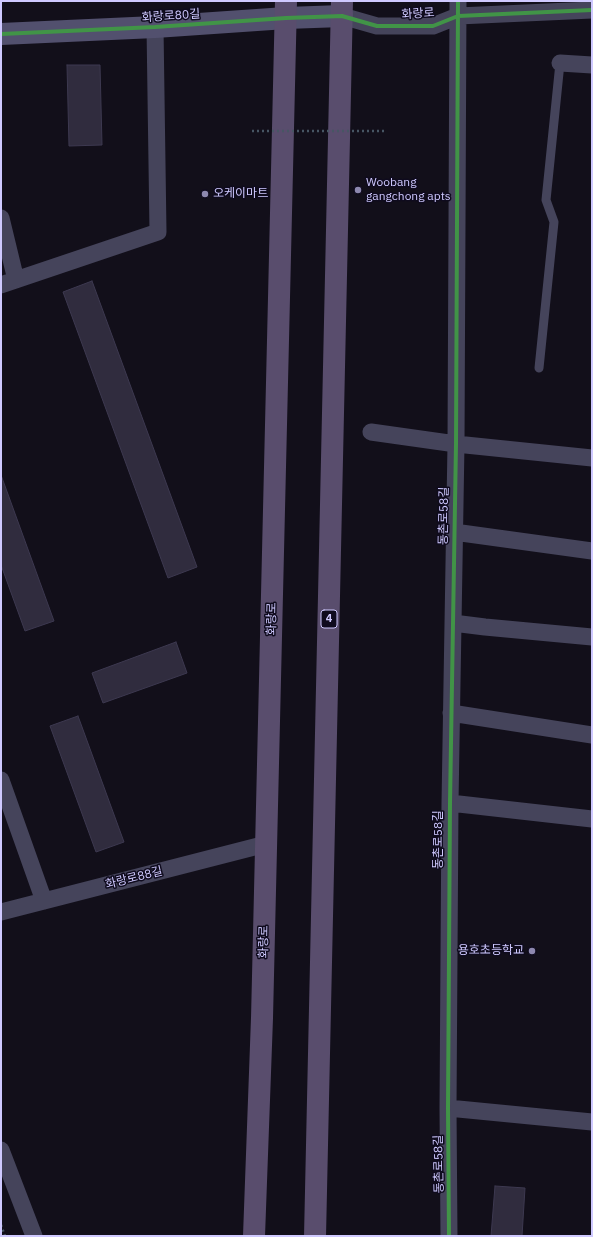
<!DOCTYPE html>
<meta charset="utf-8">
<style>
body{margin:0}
#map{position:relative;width:593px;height:1237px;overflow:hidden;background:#120f1a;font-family:"IBM Plex Sans",sans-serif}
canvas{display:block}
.frame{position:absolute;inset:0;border:2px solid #cfc9ff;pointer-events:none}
</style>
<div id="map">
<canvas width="593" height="1237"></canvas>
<div class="frame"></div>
</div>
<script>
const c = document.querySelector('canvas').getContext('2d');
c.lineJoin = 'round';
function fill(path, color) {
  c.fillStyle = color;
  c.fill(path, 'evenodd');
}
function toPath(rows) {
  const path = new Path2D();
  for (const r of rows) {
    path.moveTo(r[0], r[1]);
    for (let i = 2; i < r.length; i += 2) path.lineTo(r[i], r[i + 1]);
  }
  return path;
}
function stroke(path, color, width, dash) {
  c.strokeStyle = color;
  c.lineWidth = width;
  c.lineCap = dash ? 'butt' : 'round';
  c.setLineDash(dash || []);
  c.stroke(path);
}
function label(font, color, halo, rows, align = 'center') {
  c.font = font + ' "IBM Plex Sans","Noto Sans KR",sans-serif';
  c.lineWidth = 3;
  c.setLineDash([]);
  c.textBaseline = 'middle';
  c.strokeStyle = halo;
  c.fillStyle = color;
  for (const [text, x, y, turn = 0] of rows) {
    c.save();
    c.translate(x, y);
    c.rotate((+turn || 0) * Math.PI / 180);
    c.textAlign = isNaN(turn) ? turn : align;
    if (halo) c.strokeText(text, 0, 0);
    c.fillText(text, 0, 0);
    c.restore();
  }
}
const building = toPath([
 [67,65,100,65,102,145,69,146,67,65],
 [92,281,197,567,168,578,63,292,92,281],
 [1,475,54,621,25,631,1,565,1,475],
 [176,642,187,673,103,703,92,673,176,642],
 [78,716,124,842,96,852,50,726,78,716],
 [495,1186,525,1188,522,1236,491,1236,495,1186]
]);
fill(building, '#302c3e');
stroke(building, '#3d3950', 1);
stroke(toPath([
 [1,1225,5,1236]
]), '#475664', 2.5, [2, 3]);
stroke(toPath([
 [539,368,554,222,546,200,560,63]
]), '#45445b', 9);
stroke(toPath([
 [342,16,377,26,433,26,458,16,592,10],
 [560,63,592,65],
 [1,218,16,280],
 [1,285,158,232,155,27],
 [371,432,456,444,592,458],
 [454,532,592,551],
 [453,623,485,627,592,637],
 [451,713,592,735],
 [1,780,44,901],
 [450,803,592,819],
 [1,912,266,844],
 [448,1108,592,1122],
 [1,1150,34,1236],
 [449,1236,448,1108,450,803,456,444,458,1]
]), '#45445b', 17);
stroke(toPath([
 [1,34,155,27,286,18,342,16]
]), '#52506e', 22);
stroke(toPath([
 [254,1236,262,1018,286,1],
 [315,1236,342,1]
]), '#594d6d', 22);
stroke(toPath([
 [252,131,386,131]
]), '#475664', 2.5, [2, 3]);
stroke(toPath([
 [1,34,155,27,286,18,342,16,377,26,433,26,458,16,592,10],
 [449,1236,448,1108,450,803,456,444,458,1]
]), '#419447', 4);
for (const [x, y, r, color] of [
 [358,190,4,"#8d88af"],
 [205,194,4,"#8d88af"],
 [532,951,4,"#8d88af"]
]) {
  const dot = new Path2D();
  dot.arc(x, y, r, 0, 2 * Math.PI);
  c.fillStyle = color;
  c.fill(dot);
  stroke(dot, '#0f0b1e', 1.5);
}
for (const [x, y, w] of [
 [329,619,16]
]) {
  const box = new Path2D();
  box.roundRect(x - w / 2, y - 9, w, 18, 3);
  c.fillStyle = '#0f0b1e';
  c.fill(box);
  stroke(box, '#cfc9ff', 1);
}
label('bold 11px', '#cfc9ff', null, [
 ["4",329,619]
]);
label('12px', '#cfc9ff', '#0f0b1e', [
 ["화랑로",418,14,-4],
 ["화랑로80길",171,16,-4],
 ["동촌로58길",444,516,-89],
 ["화랑로",272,619,-89],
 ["동촌로58길",439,840,-90],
 ["화랑로88길",134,878,-14],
 ["화랑로",264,942,-89],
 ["동촌로58길",439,1164,-91]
]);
label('12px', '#cfc9ff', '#0f0b1e', [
 ["Woobang",366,183],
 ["gangchong apts",366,197],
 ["오케이마트",213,194],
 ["용호초등학교",524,951,"right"]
], 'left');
</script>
